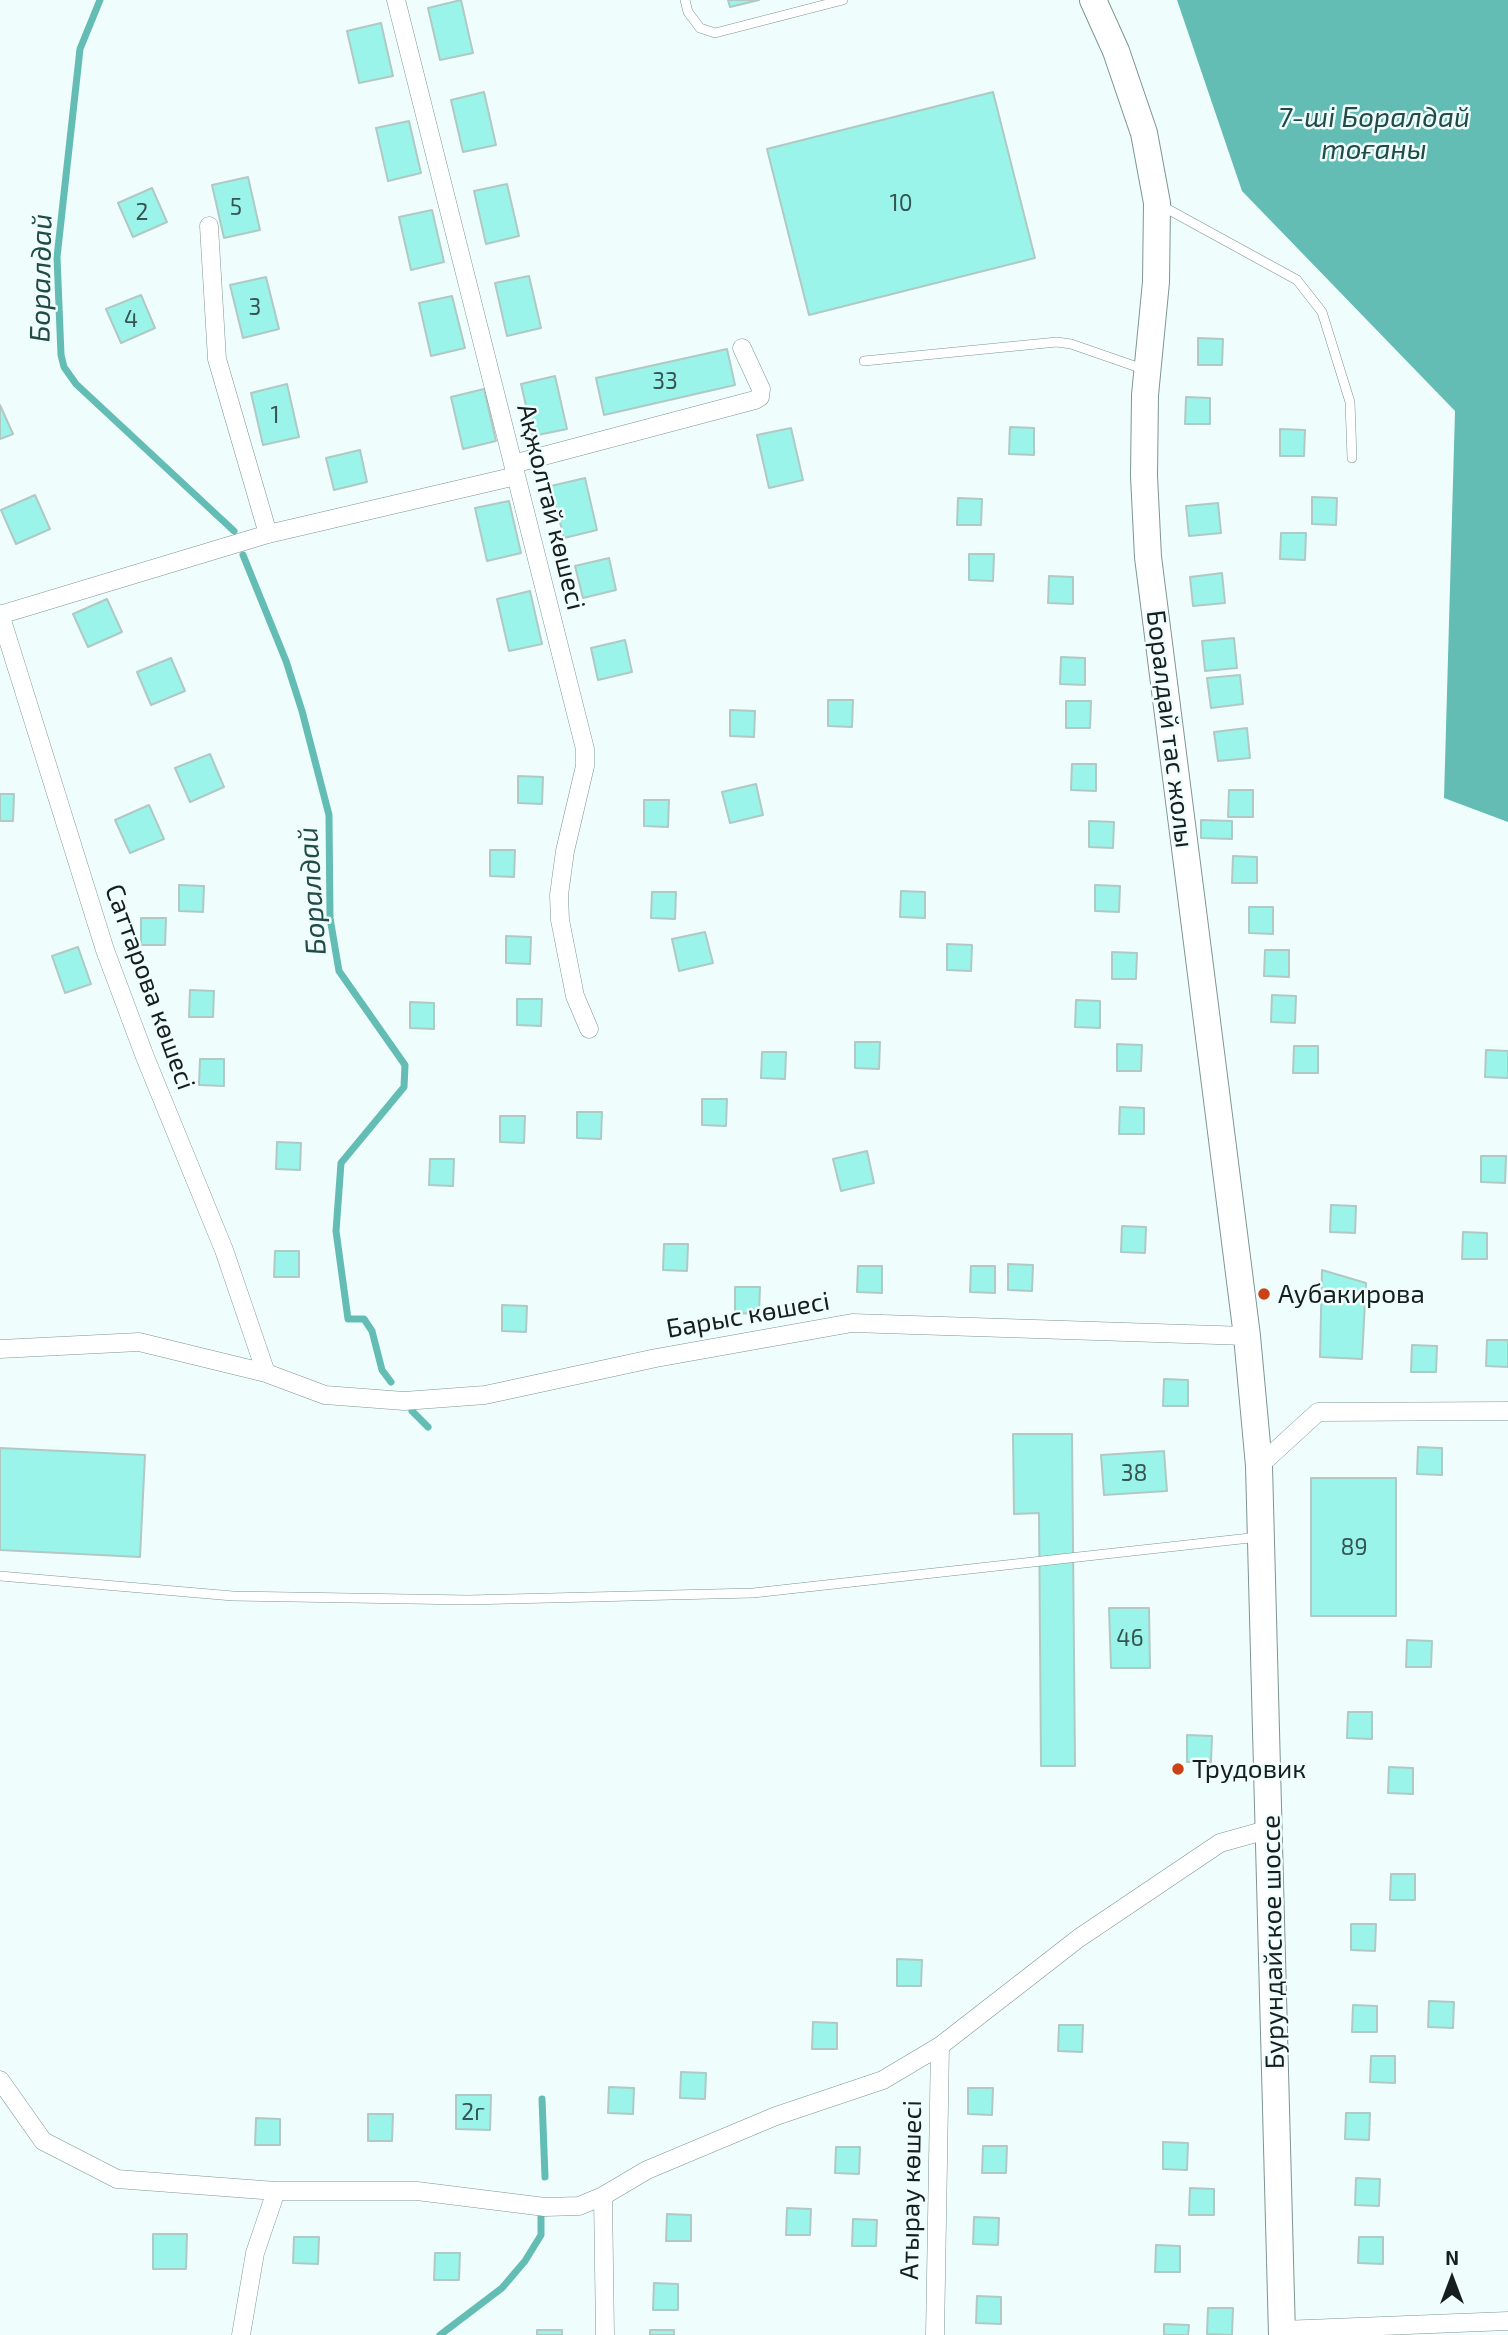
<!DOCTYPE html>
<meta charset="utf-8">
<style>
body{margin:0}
#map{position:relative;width:1508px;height:2335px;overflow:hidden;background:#effefc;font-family:"Exo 2",sans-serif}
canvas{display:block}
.north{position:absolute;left:1417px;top:2244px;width:70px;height:70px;-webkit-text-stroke:5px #effefc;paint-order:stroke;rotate:0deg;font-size:19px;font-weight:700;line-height:28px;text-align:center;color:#161f1e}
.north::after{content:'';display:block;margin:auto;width:24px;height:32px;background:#161f1e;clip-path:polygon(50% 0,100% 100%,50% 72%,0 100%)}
</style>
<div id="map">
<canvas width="1508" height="2335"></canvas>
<div class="north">N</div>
</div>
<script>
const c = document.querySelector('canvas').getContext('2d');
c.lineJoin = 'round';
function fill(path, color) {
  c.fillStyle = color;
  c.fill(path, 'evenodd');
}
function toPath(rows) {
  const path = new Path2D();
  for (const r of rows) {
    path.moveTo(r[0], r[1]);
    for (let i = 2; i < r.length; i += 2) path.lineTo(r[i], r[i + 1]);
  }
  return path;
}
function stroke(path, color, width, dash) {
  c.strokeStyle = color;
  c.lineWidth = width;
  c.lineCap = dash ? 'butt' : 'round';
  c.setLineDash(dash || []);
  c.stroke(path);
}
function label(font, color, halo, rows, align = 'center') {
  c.font = font + ' "Exo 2",sans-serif';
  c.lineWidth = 5;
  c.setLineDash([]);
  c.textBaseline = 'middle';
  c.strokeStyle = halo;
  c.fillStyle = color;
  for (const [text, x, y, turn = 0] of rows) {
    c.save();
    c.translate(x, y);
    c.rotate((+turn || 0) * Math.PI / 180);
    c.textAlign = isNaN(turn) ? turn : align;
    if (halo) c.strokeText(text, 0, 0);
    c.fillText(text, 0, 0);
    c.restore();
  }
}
fill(toPath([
 [1177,0,1508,0,1508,822,1444,798,1455,411,1242,191]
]), '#64bdb4');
stroke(toPath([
 [100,0,80,49,57,257,61,355,64,367,76,384,234,531],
 [243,555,286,661,302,711,329,815,330,918,339,971,405,1065,404,1087,341,1163,336,1231,348,1319,364,1319,372,1331,382,1370,391,1382],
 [412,1411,428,1427],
 [542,2099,545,2177],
 [440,2335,502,2288,525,2261,541,2235,541,2217]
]), '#64bdb4', 7);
const building = toPath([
 [461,0,473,53,440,60,428,8,461,0],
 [728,0,759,0,730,7,728,0],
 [381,23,393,76,359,83,347,31,381,23],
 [484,92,496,145,463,152,451,100,484,92],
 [993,92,1035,258,809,315,767,149,993,92],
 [409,121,421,173,388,181,376,128,409,121],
 [248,177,260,230,224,238,212,185,248,177],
 [507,184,519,236,486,244,474,191,507,184],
 [152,188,167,222,133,237,118,203,152,188],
 [432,210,444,262,411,270,399,217,432,210],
 [529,276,541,328,507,336,495,283,529,276],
 [266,277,279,329,243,338,230,285,266,277],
 [141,295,155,328,121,343,106,309,141,295],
 [452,296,465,348,431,356,419,303,452,296],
 [1198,338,1223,339,1222,365,1198,365,1198,338],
 [727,349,735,385,604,415,596,378,727,349],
 [555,376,567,429,533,436,521,384,555,376],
 [287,384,299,437,263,445,251,393,287,384],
 [484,389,496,441,463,449,451,397,484,389],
 [1186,397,1210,398,1210,424,1185,424,1186,397],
 [0,405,13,434,0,439,0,405],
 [1010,427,1034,428,1034,455,1009,454,1010,427],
 [791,428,803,480,769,488,757,435,791,428],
 [1280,429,1305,430,1304,456,1280,456,1280,429],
 [360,450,367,482,334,490,326,458,360,450],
 [585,478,597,530,564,538,551,486,585,478],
 [35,495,50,529,16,544,1,510,35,495],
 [1312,497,1337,498,1336,525,1312,524,1312,497],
 [958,498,982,499,981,525,957,525,958,498],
 [509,501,521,553,487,561,475,508,509,501],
 [1218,503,1221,533,1189,536,1186,506,1218,503],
 [1281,533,1306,533,1305,560,1280,559,1281,533],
 [969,554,994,554,993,581,969,580,969,554],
 [609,558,616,590,583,598,575,566,609,558],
 [1222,573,1225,603,1193,606,1190,577,1222,573],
 [1049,576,1073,577,1073,604,1048,603,1049,576],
 [530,591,542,644,509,651,497,599,530,591],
 [107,599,122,632,88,647,73,614,107,599],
 [1234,638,1237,668,1205,671,1202,641,1234,638],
 [625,640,632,672,598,680,591,648,625,640],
 [1061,657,1085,658,1085,685,1060,684,1061,657],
 [171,658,185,691,151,705,137,672,171,658],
 [1240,675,1243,704,1211,708,1207,678,1240,675],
 [828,700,853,700,852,727,828,726,828,700],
 [1066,701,1091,701,1090,728,1066,728,1066,701],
 [730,710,755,711,754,737,730,736,730,710],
 [1247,728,1250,758,1218,761,1214,732,1247,728],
 [210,754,224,787,190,802,175,768,210,754],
 [1072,764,1096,764,1096,791,1071,790,1072,764],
 [518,776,543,777,542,804,518,803,518,776],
 [756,784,763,815,730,823,722,792,756,784],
 [1229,790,1253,790,1253,817,1228,817,1229,790],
 [0,794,14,794,13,821,0,821,0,794],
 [644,800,669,800,668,827,644,826,644,800],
 [149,805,164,839,130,853,115,820,149,805],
 [1201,820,1232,821,1232,839,1201,838,1201,820],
 [1089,821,1114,822,1113,848,1089,847,1089,821],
 [490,850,515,850,514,877,490,876,490,850],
 [1233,856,1257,857,1257,883,1232,883,1233,856],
 [179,885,204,886,203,912,179,911,179,885],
 [1095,885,1120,886,1119,912,1095,911,1095,885],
 [901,891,925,892,925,918,900,917,901,891],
 [652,892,676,892,675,919,651,918,652,892],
 [1249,907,1273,907,1273,934,1249,933,1249,907],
 [141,918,166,918,165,945,141,945,141,918],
 [705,932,713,963,679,971,672,939,705,932],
 [506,936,531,937,530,964,506,963,506,936],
 [947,944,972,945,971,971,947,970,947,944],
 [78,947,91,984,65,993,52,956,78,947],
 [1265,950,1289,950,1289,977,1264,976,1265,950],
 [1112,952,1137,953,1136,979,1112,979,1112,952],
 [190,990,214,991,213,1017,189,1017,190,990],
 [1272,995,1296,996,1295,1023,1271,1022,1272,995],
 [517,999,542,999,541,1026,517,1025,517,999],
 [1076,1000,1100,1001,1100,1028,1075,1027,1076,1000],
 [410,1002,434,1003,434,1029,410,1028,410,1002],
 [855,1042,880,1042,879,1069,855,1068,855,1042],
 [1117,1044,1142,1045,1141,1071,1117,1071,1117,1044],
 [1294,1046,1318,1046,1318,1073,1293,1073,1294,1046],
 [1486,1050,1508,1051,1508,1078,1485,1077,1486,1050],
 [762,1052,786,1052,785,1079,761,1078,762,1052],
 [200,1059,224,1059,224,1086,199,1085,200,1059],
 [702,1099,727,1099,726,1126,702,1125,702,1099],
 [1120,1107,1144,1108,1144,1134,1119,1134,1120,1107],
 [577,1112,602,1112,601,1139,577,1138,577,1112],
 [500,1116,525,1116,524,1143,500,1142,500,1116],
 [277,1142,301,1143,300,1170,276,1169,277,1142],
 [867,1151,874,1183,841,1191,833,1159,867,1151],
 [1481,1156,1506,1156,1505,1183,1481,1182,1481,1156],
 [430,1159,454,1159,453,1186,429,1185,430,1159],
 [1331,1205,1356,1206,1355,1233,1330,1232,1331,1205],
 [1122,1226,1146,1227,1145,1253,1121,1252,1122,1226],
 [1463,1232,1487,1233,1487,1259,1462,1259,1463,1232],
 [664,1244,688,1244,687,1271,663,1270,664,1244],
 [275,1251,299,1251,299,1277,274,1277,275,1251],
 [1008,1264,1033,1265,1032,1291,1008,1290,1008,1264],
 [858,1266,882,1266,882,1293,857,1292,858,1266],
 [971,1266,995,1266,995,1293,970,1292,971,1266],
 [1322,1270,1366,1283,1362,1359,1320,1357,1322,1270],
 [735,1287,760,1287,759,1314,735,1313,735,1287],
 [502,1305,527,1306,526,1332,502,1331,502,1305],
 [1487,1340,1508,1340,1508,1367,1486,1366,1487,1340],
 [1412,1345,1437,1346,1436,1372,1411,1372,1412,1345],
 [1164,1379,1188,1380,1188,1406,1163,1406,1164,1379],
 [1013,1434,1072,1434,1075,1766,1041,1766,1039,1513,1014,1514,1013,1434],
 [1418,1447,1442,1448,1442,1475,1417,1474,1418,1447],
 [0,1448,145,1455,140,1557,0,1550,0,1448],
 [1164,1451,1167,1491,1104,1495,1101,1455,1164,1451],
 [1311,1478,1396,1478,1396,1616,1311,1616,1311,1478],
 [1109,1608,1149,1608,1150,1668,1111,1668,1109,1608],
 [1407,1640,1432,1641,1431,1667,1406,1667,1407,1640],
 [1348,1712,1372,1712,1372,1739,1347,1738,1348,1712],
 [1187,1735,1212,1736,1211,1762,1187,1762,1187,1735],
 [1389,1767,1413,1768,1413,1794,1388,1793,1389,1767],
 [1391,1874,1415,1874,1415,1900,1390,1900,1391,1874],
 [1351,1924,1376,1924,1375,1951,1351,1950,1351,1924],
 [897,1959,922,1960,921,1986,897,1986,897,1959],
 [1429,2001,1454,2002,1453,2028,1428,2027,1429,2001],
 [1353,2005,1377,2006,1377,2032,1352,2032,1353,2005],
 [813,2022,837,2023,837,2049,812,2049,813,2022],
 [1059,2025,1083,2025,1082,2052,1058,2051,1059,2025],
 [1371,2056,1395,2056,1395,2083,1370,2082,1371,2056],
 [681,2072,706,2073,705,2099,680,2098,681,2072],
 [609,2087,634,2088,633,2114,608,2113,609,2087],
 [968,2088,993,2088,992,2115,968,2114,968,2088],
 [456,2095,491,2095,490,2130,456,2129,456,2095],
 [1346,2113,1370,2113,1369,2140,1345,2139,1346,2113],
 [368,2114,393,2114,392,2141,368,2141,368,2114],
 [256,2118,280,2119,280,2145,255,2145,256,2118],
 [1163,2142,1188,2143,1187,2170,1163,2169,1163,2142],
 [983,2146,1007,2146,1006,2173,982,2173,983,2146],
 [836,2147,860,2147,859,2174,835,2173,836,2147],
 [1356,2178,1380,2179,1379,2206,1355,2205,1356,2178],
 [1190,2188,1214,2189,1214,2215,1189,2215,1190,2188],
 [787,2208,811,2209,810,2235,786,2235,787,2208],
 [667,2214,691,2215,691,2241,666,2241,667,2214],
 [974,2217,999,2218,998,2245,973,2244,974,2217],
 [853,2219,877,2220,876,2246,852,2246,853,2219],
 [153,2234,187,2234,186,2269,153,2269,153,2234],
 [294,2237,319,2237,318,2264,293,2263,294,2237],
 [1359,2237,1383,2237,1383,2264,1358,2263,1359,2237],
 [1156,2245,1180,2246,1180,2272,1155,2272,1156,2245],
 [435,2253,460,2253,459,2280,434,2280,435,2253],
 [654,2283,678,2284,678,2310,653,2310,654,2283],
 [977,2296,1001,2297,1001,2324,976,2323,977,2296],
 [1208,2308,1233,2308,1232,2335,1207,2334,1208,2308],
 [1164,2324,1189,2325,1188,2335,1164,2335,1164,2324],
 [537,2330,562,2330,562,2335,537,2335,537,2330],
 [650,2330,674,2330,674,2335,650,2335,650,2330]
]);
fill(building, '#9bf4ea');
stroke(building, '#b0c9c5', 2);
const service = toPath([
 [685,0,688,12,700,28,715,33,843,0],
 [1162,206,1297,280,1322,312,1350,402,1352,458],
 [864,361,1057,342,1071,344,1146,370],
 [0,1576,233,1596,468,1600,753,1593,1259,1537]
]);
const minor = toPath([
 [396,0,585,749,585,766,565,851,559,895,560,920,575,996,589,1029],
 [209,226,217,359,268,534],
 [513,464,755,400,760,397,761,389,742,348],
 [0,614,105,950,145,1057,224,1250,266,1373],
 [0,615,268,534,516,476],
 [0,1349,139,1342,266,1373,325,1395,404,1401,485,1395,656,1358,852,1323,1247,1336],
 [1259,1466,1318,1412,1508,1411],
 [0,2080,43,2141,117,2179,276,2191,417,2191,545,2207,579,2206,603,2196,647,2170,776,2116,883,2080,940,2046,1079,1938,1220,1843,1270,1829],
 [603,2196,605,2335],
 [1282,2330,1508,2321],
 [241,2335,255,2253,276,2191],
 [935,2335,940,2046]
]);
const secondary = toPath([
 [1093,0,1116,51,1144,133,1157,203,1156,282,1145,395,1144,476,1148,557,1247,1336,1259,1466,1282,2335]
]);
stroke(service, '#7e9592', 10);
stroke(minor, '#7e9592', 19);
stroke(secondary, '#7e9592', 28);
stroke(service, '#fff', 9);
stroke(minor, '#fff', 18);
stroke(secondary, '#fff', 26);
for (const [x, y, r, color] of [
 [1264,1294,7,"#ca4215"],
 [1178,1769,7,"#ca4215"]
]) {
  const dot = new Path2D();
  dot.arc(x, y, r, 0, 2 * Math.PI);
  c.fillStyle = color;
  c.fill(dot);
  stroke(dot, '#effefc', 2.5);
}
label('23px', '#375451', null, [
 ["10",901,203],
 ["5",236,207],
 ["2",142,212],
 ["3",255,307],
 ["4",131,319],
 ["33",665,381],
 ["1",275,415],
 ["38",1134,1473],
 ["89",1354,1547],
 ["46",1130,1638],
 ["2г",473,2112]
]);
label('26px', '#161f1e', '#effefc', [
 ["Ақжолтай көшесі",551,507,76],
 ["Боралдай тас жолы",1170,729,83],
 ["Саттарова көшесі",150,987,70],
 ["Барыс көшесі",748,1315,-10],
 ["Бурундайское шоссе",1273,1942,-91],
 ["Атырау көшесі",911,2190,-89]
]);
label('26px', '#161f1e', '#effefc', [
 ["Аубакирова",1278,1294],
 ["Трудовик",1192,1769]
], 'left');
label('italic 28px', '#224b47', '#effefc', [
 ["7-ші Боралдай",1374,118],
 ["тоғаны",1374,150],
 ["Боралдай",41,278,-89],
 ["Боралдай",312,891,-94]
]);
</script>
